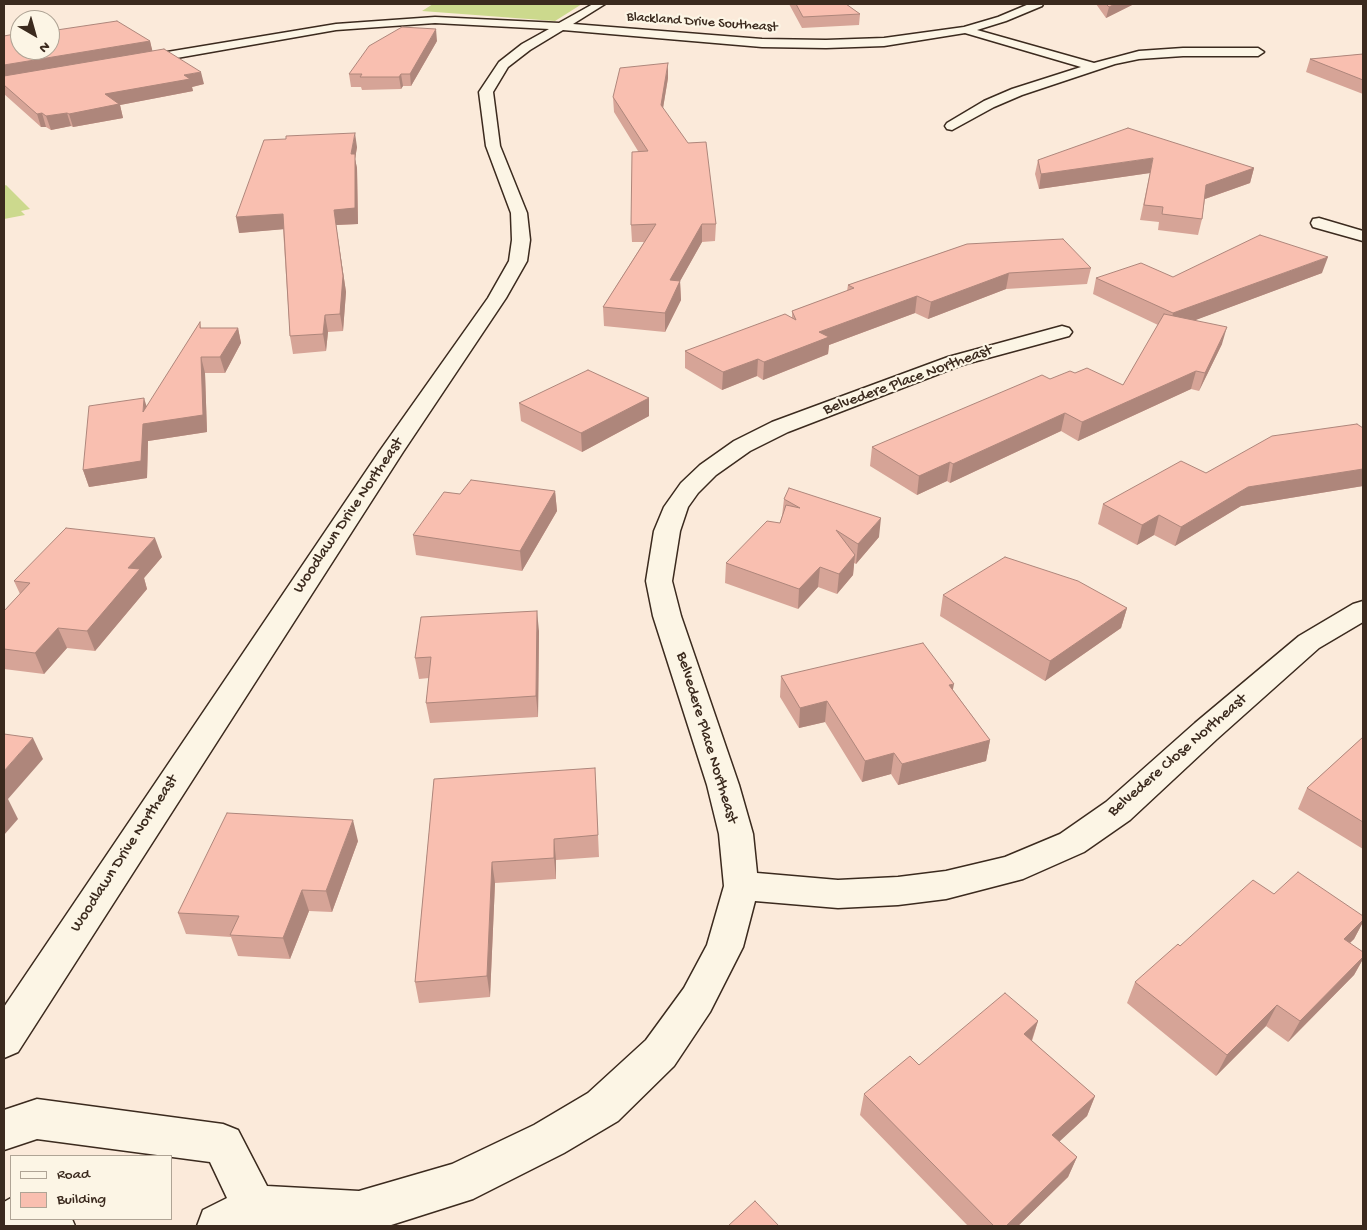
<!DOCTYPE html>
<style>
body{margin:0}
#map{position:relative;width:1367px;height:1230px;overflow:hidden;background:#fbeada;font-family:"Gochi Hand",sans-serif}
canvas{display:block}
.frame{position:absolute;inset:0;border:5px solid #3b2a1e;pointer-events:none}
.legend{position:absolute;left:10px;top:1155px;width:162px;height:65px;box-sizing:border-box;background:#fcf5e5;border:1px solid #afa495;margin:0;padding:6px 9px;list-style:none;font-size:15px;color:#3b2a1e}
.legend li{display:flex;align-items:center;gap:10px;height:25px}
.legend b{width:25px;border:1px solid #afa495}
.north{position:absolute;left:10px;top:10px;width:50px;height:50px;box-sizing:border-box;background:#fcf5e5;border:1px solid #afa495;border-radius:50%;rotate:142deg;font-size:14px;font-weight:700;line-height:20px;text-align:center;color:#3b2a1e}
.north::after{content:'';display:block;margin:auto;width:18px;height:22px;background:#3b2a1e;clip-path:polygon(50% 0,100% 100%,50% 72%,0 100%)}
</style>
<div id="map">
<canvas width="1367" height="1230"></canvas>
<div class="frame"></div>
<ul class="legend">
<li><b style="height:6px;background:#fcf5e5"></b>Road</li>
<li><b style="height:14px;background:#f9bfb0"></b>Building</li>
</ul>
<div class="north">N</div>
</div>
<script>
const c = document.querySelector('canvas').getContext('2d');
c.lineJoin = 'round';
function fill(path, color) {
  c.fillStyle = color;
  c.fill(path, 'evenodd');
}
function toPath(rows) {
  const path = new Path2D();
  for (const r of rows) {
    path.moveTo(r[0], r[1]);
    for (let i = 2; i < r.length; i += 2) path.lineTo(r[i], r[i + 1]);
  }
  return path;
}
function stroke(path, color, width, dash) {
  c.strokeStyle = color;
  c.lineWidth = width;
  c.lineCap = dash ? 'butt' : 'round';
  c.setLineDash(dash || []);
  c.stroke(path);
}
function label(font, color, halo, rows, align = 'center') {
  c.font = font + ' "Gochi Hand",sans-serif';
  c.lineWidth = 4.5;
  c.setLineDash([]);
  c.textBaseline = 'middle';
  c.strokeStyle = halo;
  c.fillStyle = color;
  for (const [text, x, y, turn = 0] of rows) {
    c.save();
    c.translate(x, y);
    c.rotate((+turn || 0) * Math.PI / 180);
    c.textAlign = isNaN(turn) ? turn : align;
    if (halo) c.strokeText(text, 0, 0);
    c.fillText(text, 0, 0);
    c.restore();
  }
}
fill(toPath([
 [433,4,582,4,555,21,422,11],
 [6,185,30,209,21,211,25,215,4,219,4,186]
]), '#ccd98d');
const minor = toPath([
 [593,4,605,4,573,24,762,39,826,40,884,38,964,27,998,17,1029,4,1043,4,1042,6,1006,21,977,30,1094,63,1139,51,1183,48,1258,48,1264,52,1258,56,1183,56,1139,59,1115,64,1022,95,994,107,952,130,947,129,945,126,947,123,984,101,1012,89,1081,67,965,33,884,46,826,48,762,47,563,30,530,50,508,67,493,92,500,146,527,213,530,240,527,261,506,298,403,452,18,1052,4,1058,4,1007,379,452,488,298,509,261,512,240,511,213,486,146,479,92,499,62,522,44,549,29,435,23,336,30,137,65,131,61,137,57,336,24,435,17,559,23,593,4],
 [1319,218,1363,231,1363,241,1313,227,1311,223,1313,219,1319,218],
 [1062,326,1069,328,1072,332,1069,336,962,365,788,432,750,451,716,475,698,493,688,507,680,531,672,581,681,616,739,785,753,834,757,873,838,880,898,877,946,871,1005,857,1060,834,1106,802,1195,723,1299,636,1353,604,1363,601,1363,622,1319,648,1217,739,1130,820,1084,852,1023,879,946,899,898,905,838,908,755,901,743,947,710,1012,674,1066,618,1121,564,1153,473,1199,388,1226,197,1226,203,1210,227,1198,210,1162,37,1139,4,1150,4,1110,37,1099,223,1124,238,1130,267,1186,359,1191,452,1164,534,1125,588,1093,646,1040,684,988,707,945,724,886,719,834,707,785,653,616,646,581,654,531,664,507,681,483,700,465,734,441,772,422,948,357,1062,326],
 [11,1198,11,1219,72,1219,75,1226,4,1226,4,1202,11,1198]
]);
stroke(minor, '#3b2a1e', 3);
fill(minor, '#fcf5e5');
fill(toPath([
 [789,4,846,4,860,14,859,25,802,28],
 [1096,4,1134,4,1106,18],
 [4,36,20,50,150,41,152,51,204,84,192,87,193,91,120,105,123,118,73,127,71,126,51,130,46,127,41,127,4,94],
 [437,41,411,86,403,86,401,89,362,90,361,87,351,87,349,74],
 [1363,54,1363,94,1306,72,1310,59],
 [668,78,663,108,716,224,715,241,702,242,680,281,681,300,665,332,604,326,603,307,644,242,632,242,631,225,638,151,614,112,613,97],
 [286,139,357,147,355,159,357,168,358,224,336,225,346,292,343,331,328,332,326,351,293,354,290,336,283,229,239,233],
 [1038,160,1254,168,1250,183,1205,199,1202,219,1198,235,1158,230,1159,222,1140,220,1150,173,1039,189,1035,174],
 [967,244,1091,268,1087,284,1006,289,928,319,915,313,829,345,828,354,763,380,757,376,722,390,685,368,685,351,792,318,792,311,847,291,848,285],
 [1322,273,1195,320,1222,344,1199,391,1191,389,1078,441,1061,431,950,483,947,481,917,495,870,466,872,447,1050,379,1075,373,1123,385,1158,325,1093,294,1096,278,1173,277],
 [200,322,201,328,238,328,241,343,225,373,205,373,207,432,148,441,147,478,89,487,83,470,147,407],
 [649,398,649,416,582,452,521,421,519,403],
 [1363,428,1363,486,1241,506,1175,546,1154,535,1137,545,1098,524,1103,504,1206,473],
 [555,491,557,511,522,571,416,555,413,535,460,494],
 [784,499,879,537,856,564,854,563,853,575,837,594,818,587,798,609,725,583,726,563,780,523,782,516],
 [162,557,144,578,147,589,95,651,67,648,44,674,4,669,4,611,20,594,14,581],
 [943,595,1127,608,1121,628,1045,681,940,616],
 [539,631,538,717,430,723,426,703,429,678,419,679,415,658],
 [781,676,953,690,990,740,986,761,898,785,891,774,862,782,825,722,799,728,780,697],
 [1363,737,1363,849,1298,809,1307,788],
 [434,779,596,789,599,857,556,860,556,879,495,883,490,997,419,1003,415,982],
 [358,841,332,912,309,911,290,959,238,956,231,937,186,934,178,913],
 [1274,894,1363,916,1363,922,1354,939,1350,943,1363,952,1363,959,1354,975,1288,1042,1266,1026,1216,1076,1127,1003,1135,982,1180,946],
 [1038,1021,1032,1041,1095,1096,1087,1116,1059,1141,1077,1157,1068,1177,1018,1226,968,1226,860,1115,864,1094,919,1065]
]), '#d6a497');
fill(toPath([
 [1115,4,1134,4,1106,18,1109,7],
 [436,29,437,41,411,86,410,74],
 [150,41,153,53,4,78,4,65],
 [668,63,668,78,661,120,661,105],
 [201,72,204,84,192,87,193,91,120,105,123,118,73,127,69,114,105,94,184,75],
 [401,74,403,86,401,89,399,77],
 [42,113,46,127,41,127,37,114],
 [67,113,71,126,51,130,46,116],
 [355,133,357,147,355,159,357,168,358,224,336,225,346,292,343,331,340,314,334,210,351,154],
 [1153,158,1150,173,1039,189,1041,174],
 [1254,168,1250,183,1202,200,1206,185],
 [283,214,286,229,239,233,236,217],
 [702,224,702,242,670,299,670,280],
 [1328,257,1322,273,1169,330,1173,313],
 [1009,273,1006,289,928,319,931,302],
 [680,281,681,300,665,332,665,313],
 [917,296,915,313,829,345,828,354,763,380,764,362,819,332],
 [325,315,328,332,326,351,323,334],
 [1227,327,1222,344,1199,391,1205,373],
 [238,328,241,343,225,373,220,357],
 [201,357,205,373,207,432,148,441,147,478,89,487,83,470,143,412,144,398,149,414],
 [758,359,757,376,722,390,723,372],
 [1196,371,1191,389,1078,441,1082,422],
 [649,398,649,416,582,452,581,433],
 [1065,413,1061,431,950,483,953,464],
 [950,462,947,481,917,495,919,476],
 [1363,469,1363,486,1241,506,1175,546,1181,527,1248,487],
 [555,491,557,511,522,571,520,551],
 [1159,515,1154,535,1137,545,1142,525],
 [881,518,879,537,856,564,858,544],
 [155,538,162,557,144,578,147,589,95,651,87,631,128,568],
 [855,555,853,575,837,594,839,574],
 [820,567,818,587,798,609,799,589],
 [1127,608,1121,628,1045,681,1050,661],
 [537,611,539,631,538,717,536,696],
 [58,628,67,648,44,674,35,653],
 [954,684,950,704,949,685],
 [827,701,825,722,799,728,800,708],
 [33,738,43,759,8,799,18,819,4,835,4,771],
 [990,740,986,761,898,785,902,764],
 [894,753,891,774,862,782,865,761],
 [353,820,358,841,332,912,326,891],
 [554,839,556,860,556,879,554,858],
 [492,862,495,883,490,997,487,976],
 [302,890,309,911,290,959,283,938],
 [1363,920,1363,922,1354,939,1332,960,1344,939],
 [1363,957,1363,959,1354,975,1288,1042,1300,1021],
 [1277,1005,1266,1026,1216,1076,1227,1055],
 [1038,1021,1031,1042,1024,1034],
 [1095,1096,1087,1116,1045,1155,1052,1135],
 [1077,1157,1068,1177,1018,1226,1006,1226]
]), '#ae867b');
const building = toPath([
 [796,4,846,4,860,14,803,17,796,4],
 [1106,4,1115,4,1109,7,1106,4],
 [117,21,150,41,4,65,4,36,20,33,20,50,50,50,50,31,117,21],
 [402,27,436,29,410,74,401,74,399,77,360,77,362,74,349,74,369,46,402,27],
 [164,49,201,72,184,75,190,79,105,94,119,104,69,114,67,113,46,116,42,113,37,114,4,85,4,76,164,49],
 [1363,54,1363,80,1310,59,1363,54],
 [668,63,661,105,688,143,706,142,716,224,702,224,670,280,680,281,665,313,603,307,656,224,631,225,632,152,648,151,613,97,620,68,668,63],
 [1128,128,1254,168,1206,185,1202,219,1162,214,1163,207,1144,205,1153,158,1041,174,1038,160,1128,128],
 [355,133,351,154,355,154,355,208,334,210,343,276,340,314,325,315,323,334,290,336,283,214,236,217,264,140,286,139,286,136,355,133],
 [1260,235,1328,257,1173,313,1096,278,1141,263,1173,277,1260,235],
 [1063,239,1091,268,1009,273,931,302,917,296,819,332,829,337,764,362,758,359,723,372,685,351,785,314,796,320,792,311,854,288,848,285,967,244,1063,239],
 [1164,314,1227,327,1205,373,1196,371,1082,422,1065,413,953,464,950,462,919,476,872,447,1042,375,1050,379,1070,371,1075,373,1087,368,1123,385,1164,314],
 [200,322,200,328,238,328,220,357,201,357,203,415,143,424,141,461,83,470,89,406,144,398,143,412,200,322],
 [588,370,649,398,581,433,519,403,588,370],
 [1357,424,1363,428,1363,469,1248,487,1181,527,1159,515,1142,525,1103,504,1181,461,1206,473,1272,436,1357,424],
 [471,480,555,491,520,551,413,535,444,492,460,494,471,480],
 [789,488,881,518,858,544,836,530,855,555,839,574,820,567,799,589,726,563,767,521,780,523,786,505,800,508,784,499,789,488],
 [66,528,155,538,128,568,140,569,87,631,58,628,35,653,4,649,4,611,30,583,14,581,66,528],
 [1005,557,1078,581,1127,608,1050,661,943,595,1005,557],
 [537,611,536,696,426,703,431,657,415,658,421,617,537,611],
 [923,643,954,684,949,685,990,740,902,764,894,753,865,761,827,701,800,708,781,676,923,643],
 [4,734,33,738,4,771,4,734],
 [1363,737,1363,822,1307,788,1363,737],
 [595,768,598,835,554,839,554,858,492,862,487,976,415,982,434,779,595,768],
 [227,813,353,820,326,891,302,890,283,938,230,935,239,916,178,913,227,813],
 [1298,872,1363,916,1363,920,1344,939,1363,952,1363,957,1300,1021,1277,1005,1227,1055,1135,982,1178,944,1180,946,1253,880,1274,894,1298,872],
 [1005,993,1038,1021,1024,1034,1095,1096,1052,1135,1077,1157,1006,1226,994,1226,864,1094,910,1056,919,1065,1005,993],
 [755,1201,779,1226,728,1226,755,1201]
]);
fill(building, '#f9bfb0');
stroke(building, '#ae867b', 1);
label('14px', '#3b2a1e', '#fcf5e5', [
 ["Blackland Drive Southeast",702,23,4]
]);
label('16px', '#3b2a1e', '#fcf5e5', [
 ["Belvedere Place Northeast",908,381,-20],
 ["Woodlawn Drive Northeast",349,516,-56],
 ["Belvedere Place Northeast",706,738,73],
 ["Belvedere Close Northeast",1178,756,-41],
 ["Woodlawn Drive Northeast",125,854,-57]
]);
</script>
